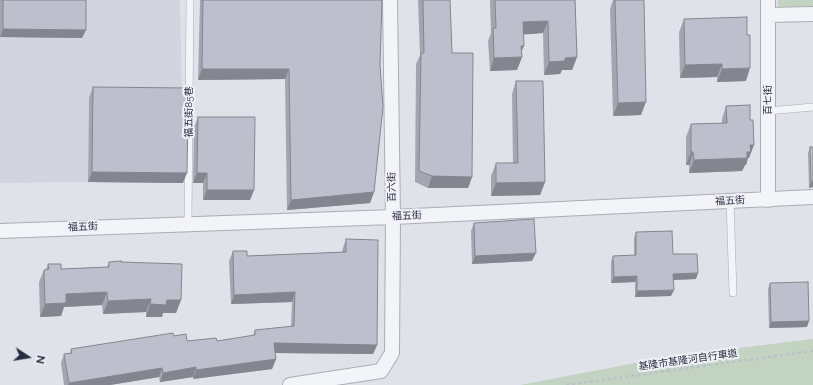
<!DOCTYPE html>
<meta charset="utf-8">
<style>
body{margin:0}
#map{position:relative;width:813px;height:385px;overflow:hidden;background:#e0e2e9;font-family:Raleway,sans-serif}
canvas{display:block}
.north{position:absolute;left:8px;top:337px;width:40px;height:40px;-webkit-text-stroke:3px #f0f1f7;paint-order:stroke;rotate:102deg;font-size:11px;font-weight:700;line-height:16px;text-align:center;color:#292d41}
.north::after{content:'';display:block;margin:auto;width:14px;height:18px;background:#292d41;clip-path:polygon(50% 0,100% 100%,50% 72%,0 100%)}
</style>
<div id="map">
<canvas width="813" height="385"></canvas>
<div class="north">N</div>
</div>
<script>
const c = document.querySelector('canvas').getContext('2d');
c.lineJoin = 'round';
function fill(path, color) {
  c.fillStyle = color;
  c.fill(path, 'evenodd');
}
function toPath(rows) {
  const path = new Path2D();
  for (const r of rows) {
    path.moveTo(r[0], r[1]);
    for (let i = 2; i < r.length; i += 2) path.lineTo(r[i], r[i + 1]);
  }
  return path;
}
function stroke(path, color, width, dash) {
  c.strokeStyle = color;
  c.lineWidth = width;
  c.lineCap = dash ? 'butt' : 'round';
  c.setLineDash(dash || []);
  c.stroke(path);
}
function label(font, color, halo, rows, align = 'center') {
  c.font = font + ' Raleway,"Noto Sans TC",sans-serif';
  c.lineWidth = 4;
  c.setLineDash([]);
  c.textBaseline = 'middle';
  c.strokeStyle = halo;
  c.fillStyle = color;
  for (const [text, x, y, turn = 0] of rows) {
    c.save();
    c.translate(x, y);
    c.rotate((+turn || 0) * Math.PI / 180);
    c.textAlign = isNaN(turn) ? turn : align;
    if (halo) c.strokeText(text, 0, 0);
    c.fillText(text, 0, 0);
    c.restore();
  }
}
fill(toPath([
 [83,0,180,0,182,98,89,98,88,182,0,183,0,37]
]), '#d2d4de');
fill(toPath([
 [778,0,813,0,813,6,778,7],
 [813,339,813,385,520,385,672,356]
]), '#c2d3c1');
const service = toPath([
 [768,111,813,107],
 [730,201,733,293],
 [188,223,190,0]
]);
const minor = toPath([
 [768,0,768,200],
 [768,15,813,14],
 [0,231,393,217,813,197],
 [290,385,381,371,392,353,393,217,390,0]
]);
stroke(service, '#a9acb7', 8);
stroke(minor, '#a9acb7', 16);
stroke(toPath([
 [566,385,813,351]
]), '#bec0c8', 2.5, [3, 3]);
stroke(service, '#f3f4f7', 7);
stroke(minor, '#f3f4f7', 14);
fill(toPath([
 [0,0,86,0,82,38,0,37],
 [200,0,382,0,374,192,370,203,287,210,285,79,198,80],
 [418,0,450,0,452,53,472,177,468,188,428,188,415,182,416,64,420,55],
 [490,0,575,0,577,57,572,70,562,70,560,74,544,75,543,33,523,34,521,52,522,57,517,70,490,71,488,41,491,33],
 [613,0,644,0,641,115,613,116,610,9],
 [684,19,746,81,717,82,717,77,680,78,679,32],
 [516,81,545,182,540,195,491,196,491,176,496,163,513,163,512,94],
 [93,87,185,117,183,183,88,182,89,98],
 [726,106,749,158,748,158,746,165,745,165,742,171,689,173,689,165,686,165,686,137,691,124,722,123,722,119],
 [198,117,254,190,250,200,203,200,203,183,193,183,194,127],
 [810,147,813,187,809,188,808,153],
 [474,223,532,261,472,264,471,231],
 [636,232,673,254,696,279,673,280,671,296,635,297,635,282,611,283,611,262,613,256,634,255,634,238],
 [346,239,377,345,373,354,275,353,276,359,272,369,193,379,193,377,160,382,159,377,110,385,64,385,61,363,64,354,70,353,71,349,174,336,187,341,217,341,253,336,255,330,291,327,292,302,231,304,229,261,233,251,247,256,342,252,343,248],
 [109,262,121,262,181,300,176,313,163,313,162,317,146,317,146,312,103,314,102,305,64,307,61,316,40,317,39,282,44,270,46,269,48,264,61,269,107,267],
 [770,283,807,327,769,328,768,289]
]), '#a3a5af');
fill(toPath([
 [548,21,543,33,518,35,523,22],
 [3,29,86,30,82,38,0,37],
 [521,46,524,46,519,57,522,57,517,70,490,71,494,58],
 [577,57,572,70,562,70,560,74,544,75,549,62,565,58],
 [722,64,717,77,680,78,685,65],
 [750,68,746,81,717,82,722,69],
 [202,69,289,69,285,79,198,80],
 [646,102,641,115,613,116,618,103],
 [750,145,754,145,749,158,748,158,746,165,745,165,742,171,689,173,694,160,747,152],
 [691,152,693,152,689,165,686,165],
 [92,172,187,173,183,183,88,182],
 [197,173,207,173,203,183,193,183],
 [432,176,472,177,468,188,428,188],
 [545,182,540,195,491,196,496,183],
 [811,182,813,182,813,187,809,188],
 [207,190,254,190,250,200,203,200],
 [374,192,370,203,287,210,291,200],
 [536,253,532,261,472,264,475,256],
 [698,273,696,279,671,280,673,274],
 [637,276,635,282,611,283,614,277],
 [674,290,671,296,635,297,637,291],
 [107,292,102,305,64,307,61,316,40,317,45,304,66,294],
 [295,292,292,302,231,304,234,295],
 [151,299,146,312,103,314,108,301],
 [167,300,181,300,176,313,163,313,162,317,146,317,150,304],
 [809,321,807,327,769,328,771,322],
 [274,343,377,345,373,354,271,353],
 [276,359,272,369,193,379,196,370],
 [196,367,193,377,160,382,163,373],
 [162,368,159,377,110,385,68,385,69,383]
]), '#84868f');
const building = toPath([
 [3,0,86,0,86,30,3,29,3,0],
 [203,0,382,0,380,65,383,107,374,192,291,200,289,69,202,69,203,0],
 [423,0,450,0,452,53,473,53,472,177,432,176,419,171,421,53,424,53,423,0],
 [495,0,575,0,577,57,565,58,565,61,549,62,548,21,523,22,524,46,521,46,522,57,494,58,493,28,496,28,495,0],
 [615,0,644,0,646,102,618,103,615,0],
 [747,17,747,35,750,35,750,68,722,69,722,64,685,65,684,19,747,17],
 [516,81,543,81,545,182,496,183,496,163,518,163,516,81],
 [93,87,186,88,185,117,188,117,187,173,92,172,93,87],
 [750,105,750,120,753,120,754,145,750,145,751,152,747,152,747,158,694,160,693,152,691,152,691,124,727,123,726,106,750,105],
 [198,117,255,117,254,190,207,190,207,173,197,173,198,117],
 [810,147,813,147,813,182,811,182,810,147],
 [534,219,536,253,475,256,474,223,534,219],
 [672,231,673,254,697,254,698,273,673,274,674,290,637,291,637,276,614,277,613,256,636,255,636,232,672,231],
 [346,239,378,240,377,345,274,343,276,359,196,370,196,367,163,373,162,368,69,383,64,354,72,353,71,349,173,333,174,336,186,334,187,341,216,338,217,341,255,335,255,330,294,326,295,292,234,295,233,251,247,251,247,256,346,252,346,239],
 [121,261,121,262,182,264,181,300,167,300,166,305,150,304,151,299,108,301,107,292,66,294,66,303,45,304,44,270,49,269,48,264,61,264,61,269,109,267,109,262,121,261],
 [808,282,809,321,771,322,770,283,808,282]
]);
fill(building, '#bdc0cc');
stroke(building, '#84868f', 1);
label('10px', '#292d41', '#f0f1f7', [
 ["百七街",768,100,-90],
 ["福五街85巷",189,112,-90],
 ["百六街",392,187,-91],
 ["福五街",730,201,-3],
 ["福五街",407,216,-2],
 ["福五街",83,227,-2],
 ["基隆市基隆河自行車道",688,360,-8]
]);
</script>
